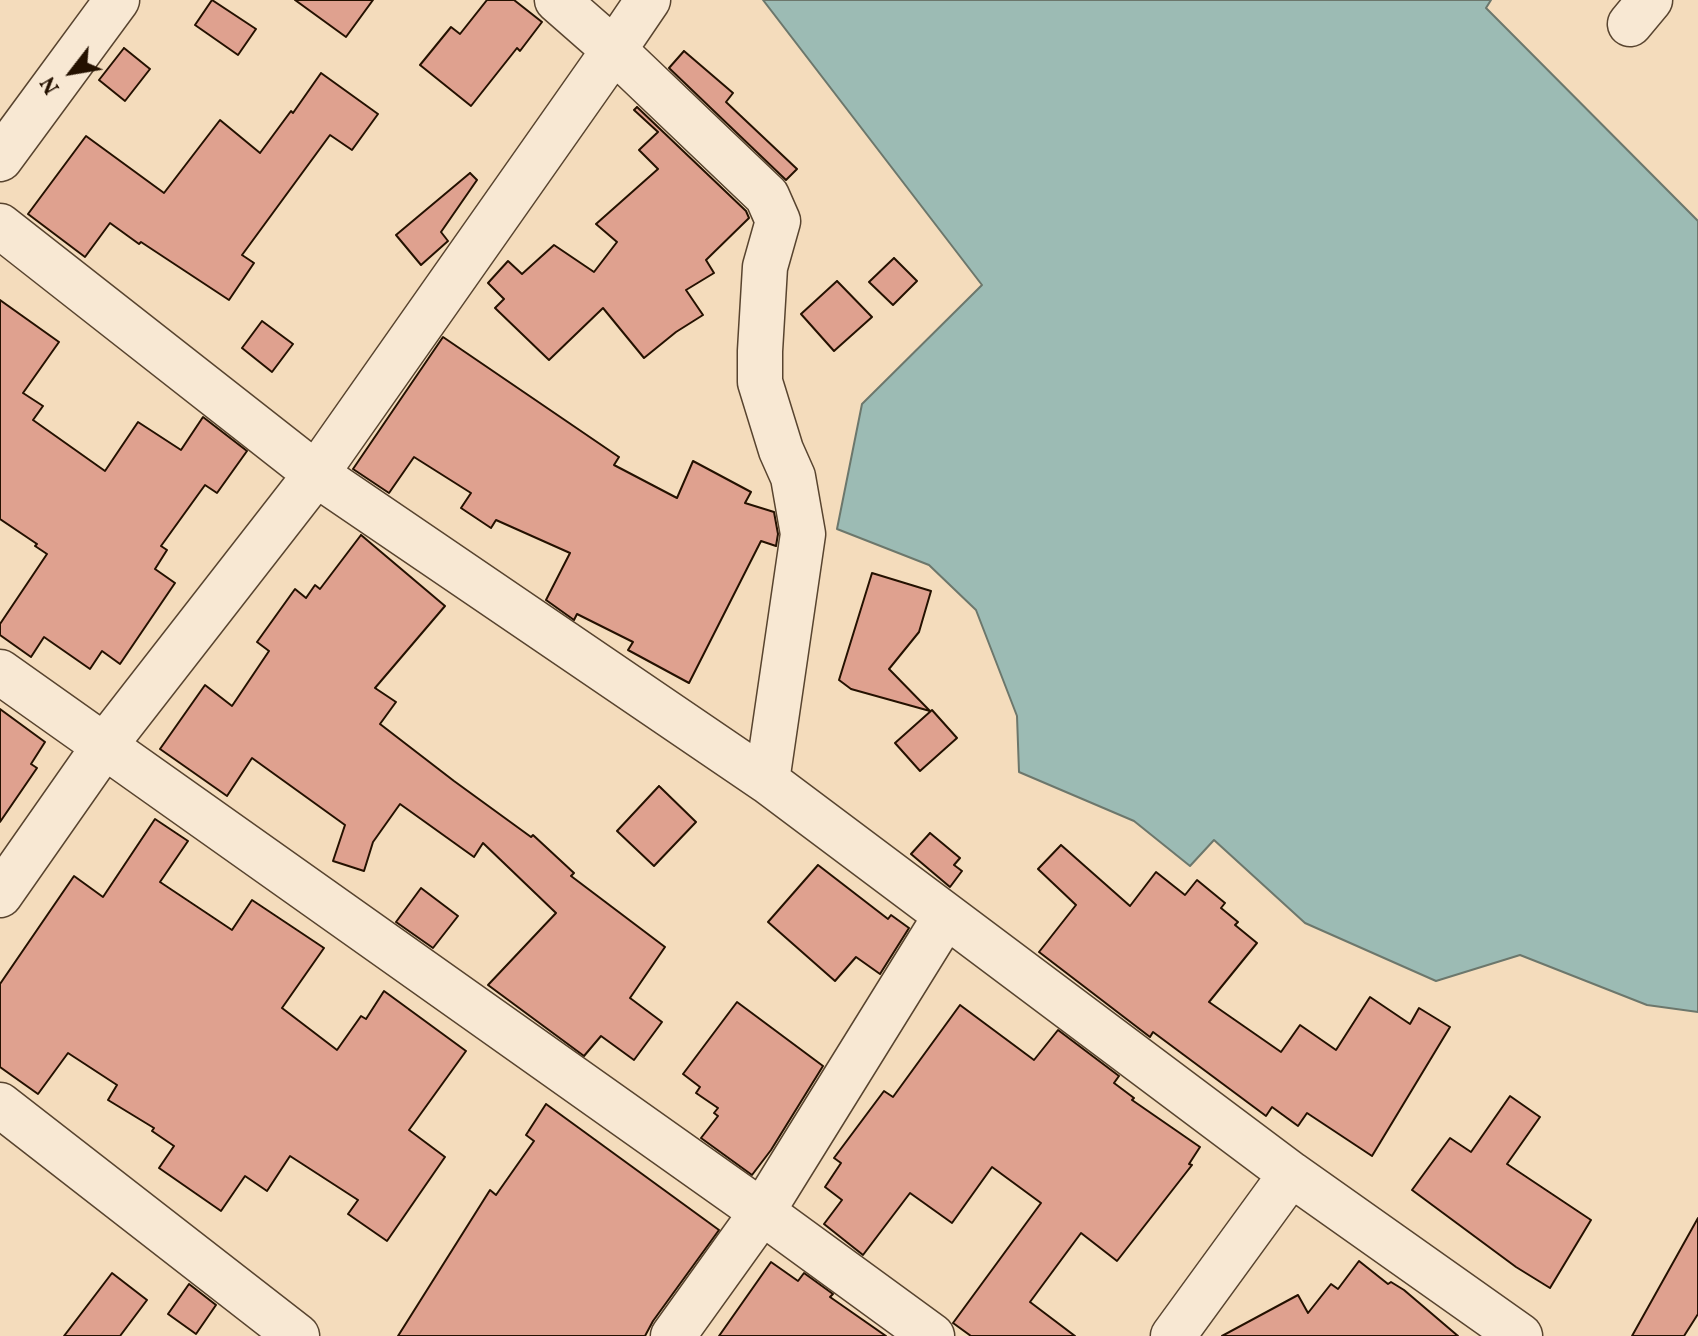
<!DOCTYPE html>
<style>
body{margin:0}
#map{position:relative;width:1698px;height:1336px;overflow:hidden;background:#f4dcbc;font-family:Vollkorn,serif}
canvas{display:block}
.north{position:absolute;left:32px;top:32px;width:80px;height:80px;-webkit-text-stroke:6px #f8e8d3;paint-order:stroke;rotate:239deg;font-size:22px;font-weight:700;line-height:32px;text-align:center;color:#241100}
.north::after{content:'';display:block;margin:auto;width:28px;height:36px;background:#241100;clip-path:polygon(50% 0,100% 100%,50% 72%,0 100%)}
</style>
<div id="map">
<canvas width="1698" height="1336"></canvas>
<div class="north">N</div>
</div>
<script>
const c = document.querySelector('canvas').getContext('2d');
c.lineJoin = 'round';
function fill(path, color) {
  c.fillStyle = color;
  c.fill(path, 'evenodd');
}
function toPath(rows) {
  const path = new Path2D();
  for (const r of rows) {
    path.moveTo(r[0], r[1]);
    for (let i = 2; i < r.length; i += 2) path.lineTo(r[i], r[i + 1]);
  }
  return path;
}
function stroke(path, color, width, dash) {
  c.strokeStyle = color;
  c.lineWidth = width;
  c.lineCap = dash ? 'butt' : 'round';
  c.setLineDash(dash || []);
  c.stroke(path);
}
const water = toPath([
 [763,0,1491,0,1486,8,1698,221,1698,1012,1647,1005,1520,955,1436,981,1305,923,1214,840,1190,866,1134,821,1019,772,1017,716,976,610,929,565,837,529,862,404,982,285,763,0]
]);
fill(water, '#9cbbb4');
stroke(water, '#6c776c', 2);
const building = toPath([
 [212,0,256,29,238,55,195,25,212,0],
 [295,0,373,0,346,37,295,0],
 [487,0,514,0,542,22,520,51,517,48,471,106,420,65,451,27,460,34,487,0],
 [124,48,150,69,125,101,99,80,124,48],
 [684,51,733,93,726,102,797,169,786,180,669,68,684,51],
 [321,73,378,114,352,150,330,135,242,255,254,263,229,300,141,242,139,244,110,223,85,257,28,214,86,136,164,193,220,120,260,153,291,111,293,113,321,73],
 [637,107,746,211,749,218,706,260,714,273,686,290,703,315,676,332,644,358,603,308,549,360,495,308,504,299,488,283,508,261,522,274,554,245,594,272,617,242,596,224,658,169,639,150,658,132,634,110,637,107],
 [470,173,477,180,441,232,448,241,421,265,396,235,470,173],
 [894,258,917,281,893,305,869,282,894,258],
 [837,281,872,317,834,351,801,314,837,281],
 [0,300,59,342,23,393,43,406,33,420,105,471,138,422,181,450,203,417,247,451,217,493,205,485,161,546,167,550,155,569,175,583,120,664,102,651,90,669,44,637,31,657,0,635,0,624,47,554,35,546,37,544,0,519,0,300],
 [262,321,293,344,272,372,242,348,262,321],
 [443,337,619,457,614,465,677,498,693,461,751,492,745,503,774,512,778,534,776,546,761,541,689,683,628,650,633,642,577,614,574,620,546,600,570,553,496,520,491,528,461,508,471,493,414,457,389,493,353,469,443,337],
 [361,535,445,606,375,688,396,702,380,724,454,781,531,837,533,835,574,873,571,876,665,947,630,998,662,1022,634,1060,601,1036,584,1056,488,985,556,913,483,843,474,857,400,804,373,842,364,871,333,861,345,825,252,758,227,796,160,749,205,685,232,706,269,651,257,642,295,589,306,598,315,585,320,589,361,535],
 [872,573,931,591,919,632,889,669,930,711,851,689,839,680,872,573],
 [0,709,45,742,31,764,37,768,0,822,0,709],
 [932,710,957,738,920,771,895,743,932,710],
 [659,786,696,822,654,866,617,831,659,786],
 [155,819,188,841,160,882,232,930,252,900,324,948,282,1008,337,1050,361,1016,366,1019,384,991,466,1051,409,1130,445,1157,387,1241,348,1214,358,1200,290,1156,267,1191,245,1176,221,1211,159,1168,174,1146,152,1131,154,1128,108,1100,117,1085,68,1053,38,1094,0,1067,0,984,74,876,103,897,155,819],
 [930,833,960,858,954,865,962,871,950,887,911,854,930,833],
 [1061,845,1130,906,1156,872,1185,895,1197,880,1225,903,1221,908,1238,922,1235,925,1257,943,1209,1002,1281,1052,1300,1025,1336,1050,1370,997,1410,1024,1419,1008,1450,1027,1372,1156,1307,1113,1298,1126,1272,1107,1266,1116,1153,1032,1150,1037,1039,952,1076,905,1038,869,1061,845],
 [818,865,888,919,891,915,909,928,880,974,856,957,835,981,768,922,818,865],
 [421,888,458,916,433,948,396,922,421,888],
 [737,1002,823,1066,771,1150,752,1175,701,1138,718,1116,714,1113,718,1108,696,1093,700,1087,683,1074,737,1002],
 [960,1005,1034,1060,1058,1030,1119,1076,1114,1083,1134,1098,1132,1100,1200,1147,1189,1164,1192,1165,1117,1261,1081,1233,1030,1302,1075,1336,971,1336,953,1323,1041,1203,992,1167,952,1223,910,1193,863,1255,824,1224,842,1200,825,1187,841,1163,834,1158,884,1091,893,1097,960,1005],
 [1510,1096,1540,1117,1507,1164,1591,1220,1550,1288,1516,1267,1412,1190,1450,1138,1471,1152,1510,1096],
 [546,1104,719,1230,653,1321,645,1336,398,1336,490,1190,496,1195,534,1141,526,1135,546,1104],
 [1698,1218,1698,1314,1684,1336,1632,1336,1698,1218],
 [1359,1261,1388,1284,1391,1282,1404,1290,1458,1336,1222,1336,1298,1295,1308,1313,1331,1284,1338,1289,1359,1261],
 [771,1262,798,1281,804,1273,833,1294,830,1297,886,1336,719,1336,771,1262],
 [112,1273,147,1300,120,1336,64,1336,112,1273],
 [189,1284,216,1305,196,1334,168,1314,189,1284]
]);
fill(building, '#dfa18f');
stroke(building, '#241100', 2);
const minor = toPath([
 [648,0,614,50,767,196,778,221,765,267,760,351,760,382,781,450,793,477,803,534,767,781],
 [1630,24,1650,0],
 [0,159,117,0],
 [0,226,316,474,767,781,1291,1174,1520,1336],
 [0,672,762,1212,932,1336],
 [0,895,105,745,316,474,614,50,557,0],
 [0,1105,297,1336],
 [673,1336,762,1212,945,917],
 [1173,1336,1291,1174]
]);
stroke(minor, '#58442f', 47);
stroke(minor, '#f8e8d3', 44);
</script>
